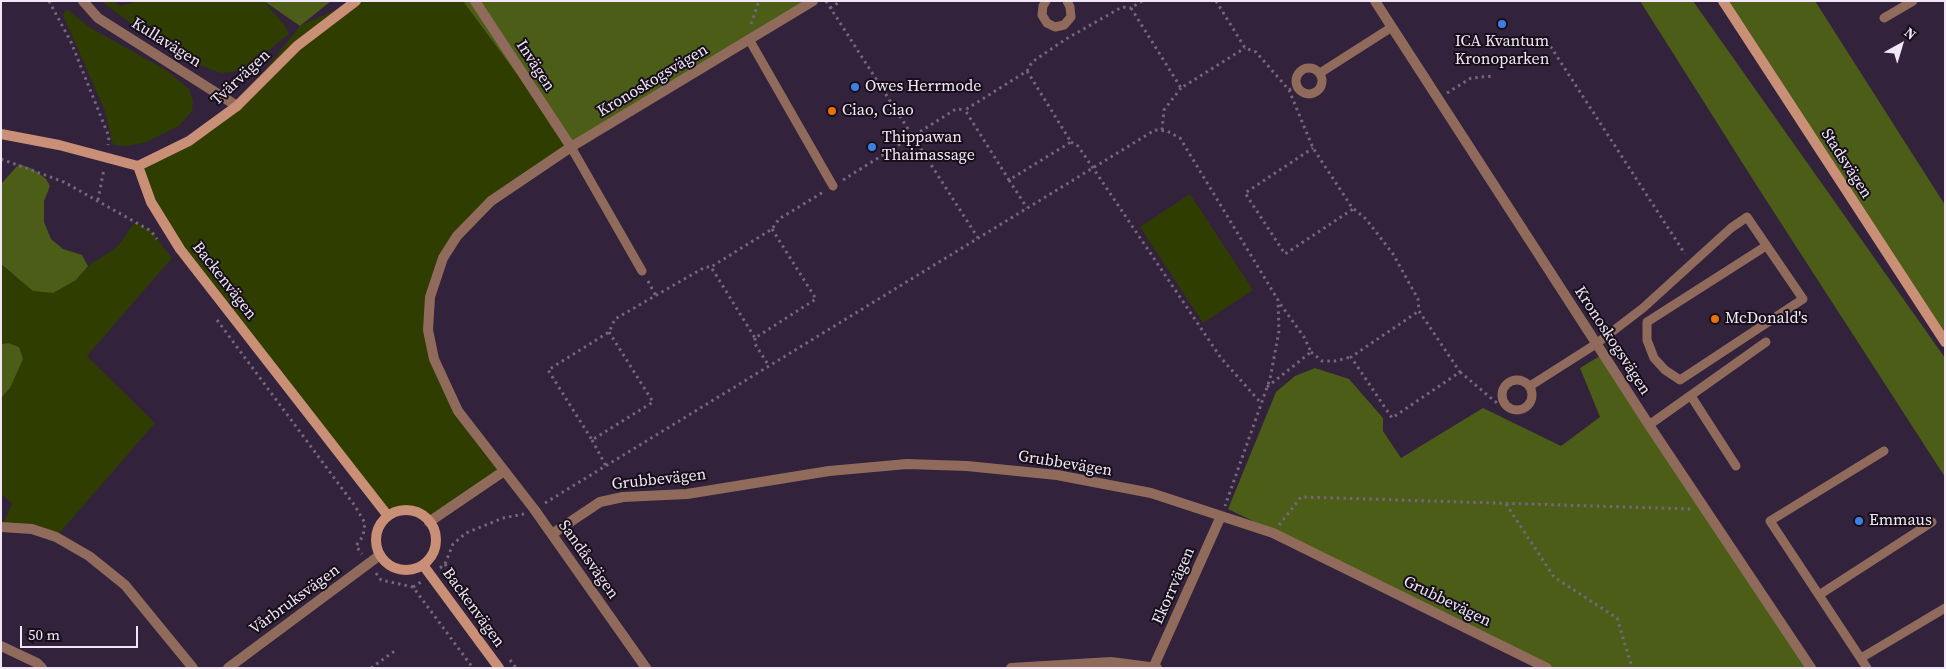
<!DOCTYPE html>
<meta charset="utf-8">
<style>
body{margin:0}
#map{position:relative;width:1946px;height:669px;overflow:hidden;background:#32223b;font-family:"Source Serif 4",serif}
canvas{display:block}
.frame{position:absolute;inset:0;border:2px solid #f1e7f7;pointer-events:none}
.north{position:absolute;left:1876px;top:20px;width:50px;height:50px;-webkit-text-stroke:4px #160f1a;paint-order:stroke;rotate:39deg;font-size:14px;font-weight:700;line-height:20px;text-align:center;color:#f1e7f7}
.north::after{content:'';display:block;margin:auto;width:18px;height:22px;background:#f1e7f7;clip-path:polygon(50% 0,100% 100%,50% 72%,0 100%)}
.scale{position:absolute;left:20px;top:626px;width:118px;height:22px;box-sizing:border-box;border:2px solid #f1e7f7;border-top:0;padding-left:6px;font-size:15px;line-height:18px;white-space:nowrap;color:#f1e7f7;-webkit-text-stroke:4px #160f1a;paint-order:stroke}
</style>
<div id="map">
<canvas width="1946" height="669"></canvas>
<div class="frame"></div>
<div class="north">N</div>
<div class="scale">50 m</div>
</div>
<script>
const c = document.querySelector('canvas').getContext('2d');
c.lineJoin = 'round';
function fill(path, color) {
  c.fillStyle = color;
  c.fill(path, 'evenodd');
}
function toPath(rows) {
  const path = new Path2D();
  for (const r of rows) {
    if (r.length === 3) {
      path.moveTo(r[0] + r[2], r[1]);
      path.arc(r[0], r[1], r[2], 0, 2 * Math.PI);
      continue;
    }
    path.moveTo(r[0], r[1]);
    for (let i = 2; i < r.length; i += 2) path.lineTo(r[i], r[i + 1]);
  }
  return path;
}
function stroke(path, color, width, dash) {
  c.strokeStyle = color;
  c.lineWidth = width;
  c.lineCap = dash ? 'butt' : 'round';
  c.setLineDash(dash || []);
  c.stroke(path);
}
function label(font, color, halo, rows, align = 'center') {
  c.font = font + ' "Source Serif 4",serif';
  c.lineWidth = 4;
  c.setLineDash([]);
  c.textBaseline = 'middle';
  c.strokeStyle = halo;
  c.fillStyle = color;
  for (const [text, x, y, turn = 0] of rows) {
    c.save();
    c.translate(x, y);
    c.rotate((+turn || 0) * Math.PI / 180);
    c.textAlign = isNaN(turn) ? turn : align;
    if (halo) c.strokeText(text, 0, 0);
    c.fillText(text, 0, 0);
    c.restore();
  }
}
fill(toPath([
 [101,1,113,1,120,6,139,1,267,1,266,4,284,24,289,34,257,60,239,71,221,73,186,60,153,40],
 [355,1,475,1,571,147,492,201,443,258,428,330,458,411,504,471,429,522,420,514,407,510,388,516,180,249,138,167,237,106,300,26],
 [67,9,89,27,166,70,189,89,193,101,192,111,179,126,144,143,126,146,113,145,105,111,63,15],
 [1190,194,1253,290,1203,323,1140,227],
 [135,222,151,231,172,258,87,356,155,423,56,537,2,527,12,503,1,494,1,398,10,388,8,343,1,344,1,264,13,275,76,280,88,266,117,247]
]), '#303d00');
fill(toPath([
 [264,1,331,1,300,26],
 [463,1,814,1,571,147],
 [1640,1,1693,1,1945,358,1945,477,1757,186],
 [1723,1,1815,1,1945,205,1945,342],
 [19,164,33,169,46,179,50,186,44,201,44,222,51,239,63,249,82,255,88,266,76,280,53,293,33,291,1,264,1,184],
 [8,343,19,347,23,359,10,388,1,398,1,344],
 [1603,354,1811,668,1554,668,1228,509,1276,392,1295,376,1315,368,1349,379,1383,418,1383,431,1401,458,1483,408,1561,446,1600,417,1580,368]
]), '#4c5d18');
stroke(toPath([
 [49,1,71,42,109,137,108,145],
 [826,1,978,238],
 [1142,1,1131,8,1181,88,1245,48],
 [1216,1,1245,48,1256,52,1289,90,1313,148,1353,209,1285,254,1245,193,1313,148],
 [830,8,841,1],
 [751,24,759,1],
 [1547,41,1685,254],
 [1027,71,1071,142,1009,180,965,110,1027,71,1032,62,1066,39,1122,7,1131,8],
 [1289,90,1297,86],
 [1447,93,1471,78,1494,76],
 [1162,130,1164,110,1181,88],
 [1071,142,1078,146,1093,168,1221,358,1261,403],
 [1,159,64,182,151,231,157,239],
 [843,180,956,109,965,110],
 [1009,180,1027,208],
 [98,200,104,169],
 [1354,209,1366,219,1393,254,1418,299,1419,311,1460,372,1392,418,1351,357,1419,311],
 [772,229,816,299,755,338,711,267,772,229,779,219,825,191],
 [648,281,656,296],
 [217,320,355,506,365,523,363,536,356,546,362,554],
 [609,332,653,402,592,440,548,370,609,332,615,319,705,267,711,267],
 [755,338,755,344,769,366],
 [1311,352,1322,361,1335,361,1351,357],
 [1460,372,1497,403,1504,403],
 [1267,387,1311,352,1304,337,1278,301],
 [592,440,606,466],
 [545,503,1155,130,1167,131,1180,138,1278,300,1279,331,1270,379,1225,506],
 [1506,504,1554,577,1617,618,1631,664,1629,668],
 [1279,525,1301,497,1691,509],
 [445,564,474,610],
 [440,568,445,564,453,544,466,533,503,518,524,514],
 [376,573,381,580,413,587,473,668],
 [413,587,421,582],
 [510,660,516,668],
 [371,668,396,650]
]), '#74667c', 3, [2.5, 4]);
stroke(toPath([
 [1046,1,1043,6,1042,15,1047,23,1055,27,1064,25,1071,17,1070,7,1067,1],
 [1884,18,1913,1],
 [750,41,833,186],
 [1309,81,13],
 [1320,73,1392,27],
 [571,147,642,271],
 [1517,395,15],
 [1530,386,1596,344,1643,308,1731,228,1747,217,1803,299,1680,380,1665,370,1654,358,1647,340,1647,322,1766,246],
 [1691,396,1736,466],
 [1649,425,1766,342],
 [1819,595,1932,522],
 [1861,658,1945,608],
 [1867,668,1770,521,1884,451]
]), '#906b5c', 9);
stroke(toPath([
 [83,1,98,18,237,106],
 [475,1,571,147],
 [1375,1,1649,425,1811,668],
 [429,522,504,471],
 [1,527,32,529,56,537,89,556,125,585,193,668],
 [552,534,600,502,623,497,687,494,829,471,907,464,967,466,1057,475,1151,493,1273,533,1547,668],
 [1,646,37,663,42,668],
 [228,668,380,555],
 [646,668,534,509,458,411,434,359,428,330,430,297,443,258,457,236,491,201,571,147,813,1],
 [1011,668,1111,662,1157,668],
 [1153,668,1221,516]
]), '#906b5c', 10);
stroke(toPath([
 [1723,1,1945,342],
 [1,134,59,145,138,166],
 [138,166,151,202,180,249,388,516],
 [138,166,189,141,237,106,297,46,356,1],
 [406,540,30],
 [423,565,499,668]
]), '#ca8f77', 10);
for (const [x, y, r, color] of [
 [1502,24,5,"#3f7fe0"],
 [855,87,5,"#3f7fe0"],
 [832,111,5,"#e8710a"],
 [872,147,5,"#3f7fe0"],
 [1715,319,5,"#e8710a"],
 [1859,521,5,"#3f7fe0"]
]) {
  const dot = new Path2D();
  dot.arc(x, y, r, 0, 2 * Math.PI);
  c.fillStyle = color;
  c.fill(dot);
  stroke(dot, '#160f1a', 2);
}
label('16px', '#f1e7f7', '#160f1a', [
 ["ICA Kvantum",1502,42,"center"],
 ["Kronoparken",1502,60,"center"],
 ["Owes Herrmode",865,87],
 ["Ciao, Ciao",842,111],
 ["Thippawan",882,138],
 ["Thaimassage",882,156],
 ["McDonald's",1725,319],
 ["Emmaus",1869,521]
], 'left');
label('16px', '#f1e7f7', '#160f1a', [
 ["Kullavägen",166,43,32],
 ["Invägen",535,66,57],
 ["Tvärvägen",241,78,-43],
 ["Kronoskogsvägen",653,81,-31],
 ["Stadsvägen",1846,164,57],
 ["Backenvägen",224,281,52],
 ["Kronoskogsvägen",1612,341,57],
 ["Grubbevägen",1065,464,9],
 ["Grubbevägen",659,480,-6],
 ["Sandåsvägen",588,560,55],
 ["Ekorrvägen",1174,586,-66],
 ["Vårbruksvägen",295,600,-36],
 ["Grubbevägen",1447,602,26],
 ["Backenvägen",473,608,54]
]);
</script>
